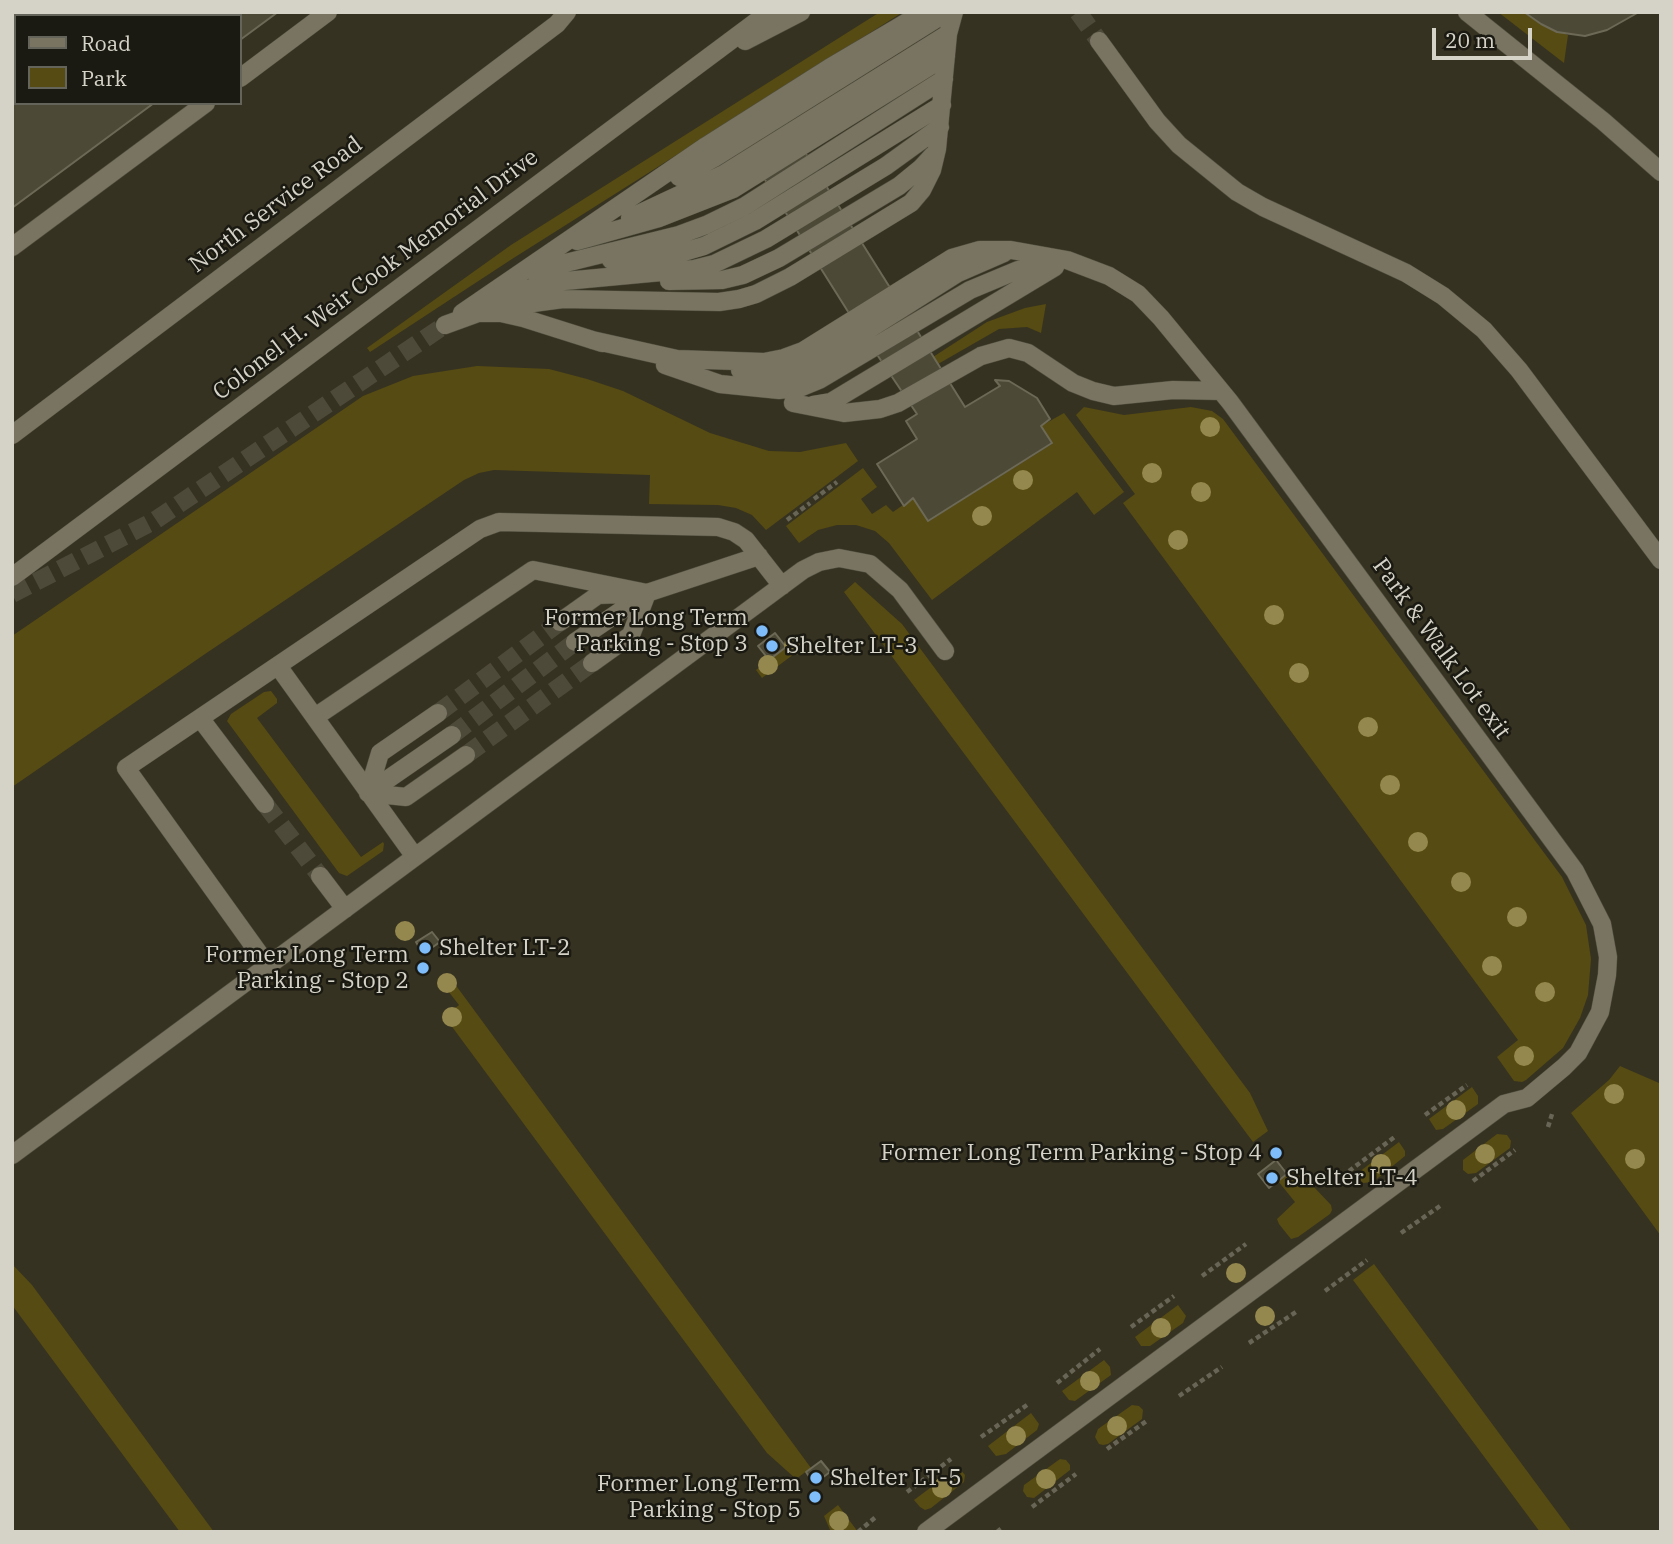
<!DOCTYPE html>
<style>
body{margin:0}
#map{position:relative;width:1673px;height:1544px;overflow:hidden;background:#363221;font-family:"IBM Plex Serif",serif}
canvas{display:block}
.frame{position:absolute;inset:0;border:14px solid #d5d3c8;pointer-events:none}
.legend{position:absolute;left:14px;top:14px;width:228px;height:91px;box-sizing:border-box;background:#1b1a12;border:2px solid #65645b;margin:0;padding:9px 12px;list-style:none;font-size:21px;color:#d5d3c8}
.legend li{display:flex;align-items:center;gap:14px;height:35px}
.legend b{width:35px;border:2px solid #65645b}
.scale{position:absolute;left:1432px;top:28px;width:100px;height:32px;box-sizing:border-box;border:4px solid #d5d3c8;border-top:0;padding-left:9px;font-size:21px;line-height:24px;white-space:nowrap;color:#d5d3c8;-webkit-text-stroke:5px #1b1a12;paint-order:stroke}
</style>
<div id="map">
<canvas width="1673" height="1544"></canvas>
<div class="frame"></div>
<ul class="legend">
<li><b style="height:9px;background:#787461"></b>Road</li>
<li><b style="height:19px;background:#564b12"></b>Park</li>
</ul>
<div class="scale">20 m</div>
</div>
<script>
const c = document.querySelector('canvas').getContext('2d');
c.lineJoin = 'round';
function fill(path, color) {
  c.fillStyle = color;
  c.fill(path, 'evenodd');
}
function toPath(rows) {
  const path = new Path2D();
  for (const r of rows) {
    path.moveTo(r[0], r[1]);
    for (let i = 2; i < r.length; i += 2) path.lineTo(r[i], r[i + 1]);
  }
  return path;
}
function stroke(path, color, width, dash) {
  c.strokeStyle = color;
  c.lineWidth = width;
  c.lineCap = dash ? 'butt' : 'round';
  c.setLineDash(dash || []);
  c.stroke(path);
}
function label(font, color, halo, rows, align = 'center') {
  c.font = font + ' "IBM Plex Serif",serif';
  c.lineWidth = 5;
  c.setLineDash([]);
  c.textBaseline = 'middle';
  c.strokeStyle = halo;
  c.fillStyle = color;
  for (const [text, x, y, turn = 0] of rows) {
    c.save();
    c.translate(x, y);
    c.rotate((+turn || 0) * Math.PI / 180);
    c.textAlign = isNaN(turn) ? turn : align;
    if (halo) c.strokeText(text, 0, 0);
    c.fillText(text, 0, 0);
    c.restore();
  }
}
fill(toPath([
 [880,12,903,12,512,259,370,352,367,348,511,245],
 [1498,12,1524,12,1541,25,1568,35,1564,63],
 [1046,304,1041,333,1027,327,999,329,938,364,933,357,987,322,1025,308],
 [477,366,549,369,587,379,623,391,710,433,769,451,800,452,846,443,858,461,766,530,752,515,736,508,718,505,649,504,650,475,494,470,479,473,464,480,205,654,12,787,12,636,363,396,413,376],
 [1084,407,1124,415,1191,407,1212,411,1223,419,1562,877,1586,925,1591,959,1588,995,1580,1018,1563,1048,1526,1080,1522,1082,1514,1081,1497,1057,1518,1040,1123,503,1135,494,1076,415],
 [1064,413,1124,492,1094,515,1077,492,932,600,889,543,875,531,856,525,837,525,818,530,799,543,786,526,863,468,877,487,861,499,872,514,886,505,893,512,913,498,929,521,1052,444,1041,426],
 [855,582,902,624,1250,1093,1268,1131,1253,1142,844,592],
 [799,637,806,645,762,678,756,670],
 [271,691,277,699,277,703,257,718,361,857,383,842,384,844,383,851,347,876,339,873,227,721,231,714,264,692],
 [449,976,811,1468,796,1479,767,1453,450,1024,446,1015,459,1005,441,982],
 [1620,1066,1659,1083,1661,1080,1661,1236,1571,1113,1609,1080],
 [1472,1087,1478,1096,1478,1104,1443,1129,1436,1130,1429,1119],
 [1497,1134,1507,1135,1511,1141,1510,1148,1476,1173,1468,1174,1463,1170,1463,1160],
 [1399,1142,1405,1151,1405,1156,1373,1182,1363,1183,1355,1175],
 [1295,1167,1331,1205,1332,1210,1330,1214,1298,1237,1291,1239,1279,1224,1277,1219,1295,1202,1278,1181],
 [12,1264,32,1285,214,1532,180,1532,12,1305],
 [1374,1264,1572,1532,1540,1532,1353,1280],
 [1178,1305,1186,1316,1183,1323,1150,1346,1141,1346,1135,1337],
 [1104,1360,1110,1367,1111,1375,1075,1401,1069,1400,1062,1391],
 [1132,1405,1139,1406,1143,1410,1142,1419,1108,1444,1103,1445,1099,1444,1095,1437,1098,1429],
 [1031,1413,1039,1424,1037,1430,1006,1454,996,1456,988,1446],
 [1060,1459,1066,1460,1070,1465,1070,1470,1034,1498,1027,1497,1023,1491,1024,1485],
 [958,1467,965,1475,964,1482,931,1508,925,1510,920,1507,914,1500],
 [838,1505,858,1532,831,1532,824,1516]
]), '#564b12');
const building = toPath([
 [124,12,278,12,240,40,240,16,119,16,124,12],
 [1524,12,1639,12,1607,30,1585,36,1557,32,1541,24,1524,12],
 [16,92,16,103,154,103,12,208,12,95,16,92],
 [774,103,965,407,1000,386,995,380,1009,381,1037,398,1050,419,1041,426,1052,443,928,521,913,498,904,506,877,464,917,439,906,421,917,414,847,310,733,129,774,103],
 [775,633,786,647,769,660,758,646,775,633],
 [432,932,440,942,423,954,416,942,432,932],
 [1276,1160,1287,1174,1269,1188,1258,1174,1276,1160],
 [821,1461,830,1472,814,1484,806,1472,821,1461]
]);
fill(building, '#4d4937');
stroke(building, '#6d6957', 2);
stroke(toPath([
 [170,12,173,16],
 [1078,12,1099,41],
 [12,594,154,521,445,325],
 [438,713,560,622],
 [452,735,575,642],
 [466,755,592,663],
 [265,804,320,876]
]), '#4e4a3a', 18, [18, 9]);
const minor = toPath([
 [1467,12,1603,121,1661,172],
 [62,16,67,12],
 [745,41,801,12],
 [1099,41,1157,121,1179,145,1237,192,1263,207,1406,273,1443,296,1484,330,1519,370,1661,560],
 [12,52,16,49],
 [240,78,328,12],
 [679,177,714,158,947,12],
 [630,218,724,174,948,34],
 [577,241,659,218,733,189,946,56],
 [12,247,206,103],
 [611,260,680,253,704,246,755,221,942,105],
 [533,271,679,235,706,225,745,206,944,79],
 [669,281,722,280,743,275,779,258,899,186,921,168,933,155],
 [496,297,554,282,694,269,714,264,766,239,886,166,940,127],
 [496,308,563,299,719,302,739,299,756,294,790,277,911,203,922,190,932,170,937,149,948,34,954,12],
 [462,313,706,146,829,68,924,12],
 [445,325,478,313,501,313,523,318,602,343],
 [592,340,677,359,764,362,784,358,803,351,952,258,980,250,1011,250,1067,260,1109,276,1138,294,1161,318,1230,402,1575,871,1602,924,1608,957,1607,975,1600,1012,1578,1053,1564,1067,1527,1098,1504,1104,926,1532],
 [665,365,720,384,779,390,802,387,819,380,970,290,1018,270,1057,262],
 [740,370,775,375,789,374,811,366,958,273,1004,253],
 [793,403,844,413,880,409,898,403,981,356,1009,348,1028,353,1073,383,1093,391,1114,396,1173,390,1221,391],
 [813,405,831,402,1055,267],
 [12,435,557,24,567,12],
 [12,577,769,12],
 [560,622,598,595,623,594],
 [575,642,647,593,759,556],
 [592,663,631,635,647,593],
 [278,666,415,857],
 [315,717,533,570,647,593],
 [200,718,265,804],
 [368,793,380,753,438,713],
 [368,793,406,797,466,755],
 [368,793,452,735],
 [320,876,345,909],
 [268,966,126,768,480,529,499,522,718,527,734,532,746,540,782,586],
 [12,1155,803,570,819,562,839,558,870,564,900,590,945,651]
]);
stroke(minor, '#514e3f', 19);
stroke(toPath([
 [814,499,837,482],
 [787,520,810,503],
 [1425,1115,1467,1085],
 [1548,1127,1553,1111],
 [1349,1171,1396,1136],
 [1473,1181,1515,1150],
 [1401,1233,1440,1206],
 [1202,1276,1246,1244],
 [1325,1291,1367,1260],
 [1131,1327,1174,1296],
 [1249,1343,1296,1312],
 [1057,1383,1100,1349],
 [1179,1396,1222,1367],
 [981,1437,1027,1405],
 [1107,1449,1148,1420],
 [907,1492,951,1459],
 [1032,1507,1076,1474],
 [858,1532,877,1516],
 [997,1532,1002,1528]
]), '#686556', 4.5, [5, 3.5]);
stroke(minor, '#787461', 18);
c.fillStyle = '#95884e';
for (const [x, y] of [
 [1210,427],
 [1152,473],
 [1023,480],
 [1201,492],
 [982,516],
 [1178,540],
 [1274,615],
 [794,645],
 [768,665],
 [1299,673],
 [1368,727],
 [1390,785],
 [1418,842],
 [1461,882],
 [1517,917],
 [405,931],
 [1492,966],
 [447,983],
 [1545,992],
 [452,1017],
 [1524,1056],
 [1614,1094],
 [1456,1110],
 [1485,1154],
 [1635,1159],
 [1381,1164],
 [1236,1273],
 [1265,1316],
 [1161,1328],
 [1090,1381],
 [1117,1426],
 [1016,1436],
 [1046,1479],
 [942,1488],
 [839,1521]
]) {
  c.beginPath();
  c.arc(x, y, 10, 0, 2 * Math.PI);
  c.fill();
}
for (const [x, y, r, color] of [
 [762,631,7,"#7ebdf9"],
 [772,646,7,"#7ebdf9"],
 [425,948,7,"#7ebdf9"],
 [423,968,7,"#7ebdf9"],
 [1276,1153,7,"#7ebdf9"],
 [1272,1178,7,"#7ebdf9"],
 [816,1478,7,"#7ebdf9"],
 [815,1497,7,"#7ebdf9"]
]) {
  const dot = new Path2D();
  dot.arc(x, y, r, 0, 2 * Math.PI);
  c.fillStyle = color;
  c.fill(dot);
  stroke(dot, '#1b1a12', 2.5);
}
label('23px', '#d5d3c8', '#1b1a12', [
 ["North Service Road",276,205,-37],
 ["Colonel H. Weir Cook Memorial Drive",376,275,-37],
 ["Park & Walk Lot exit",1441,649,54]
]);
label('23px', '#d5d3c8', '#1b1a12', [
 ["Former Long Term",748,618],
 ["Parking - Stop 3",748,644],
 ["Shelter LT-3",786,646,"left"],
 ["Shelter LT-2",439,948,"left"],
 ["Former Long Term",409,955],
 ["Parking - Stop 2",409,981],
 ["Former Long Term Parking - Stop 4",1262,1153],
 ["Shelter LT-4",1286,1178,"left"],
 ["Shelter LT-5",830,1478,"left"],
 ["Former Long Term",801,1484],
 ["Parking - Stop 5",801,1510]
], 'right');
</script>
